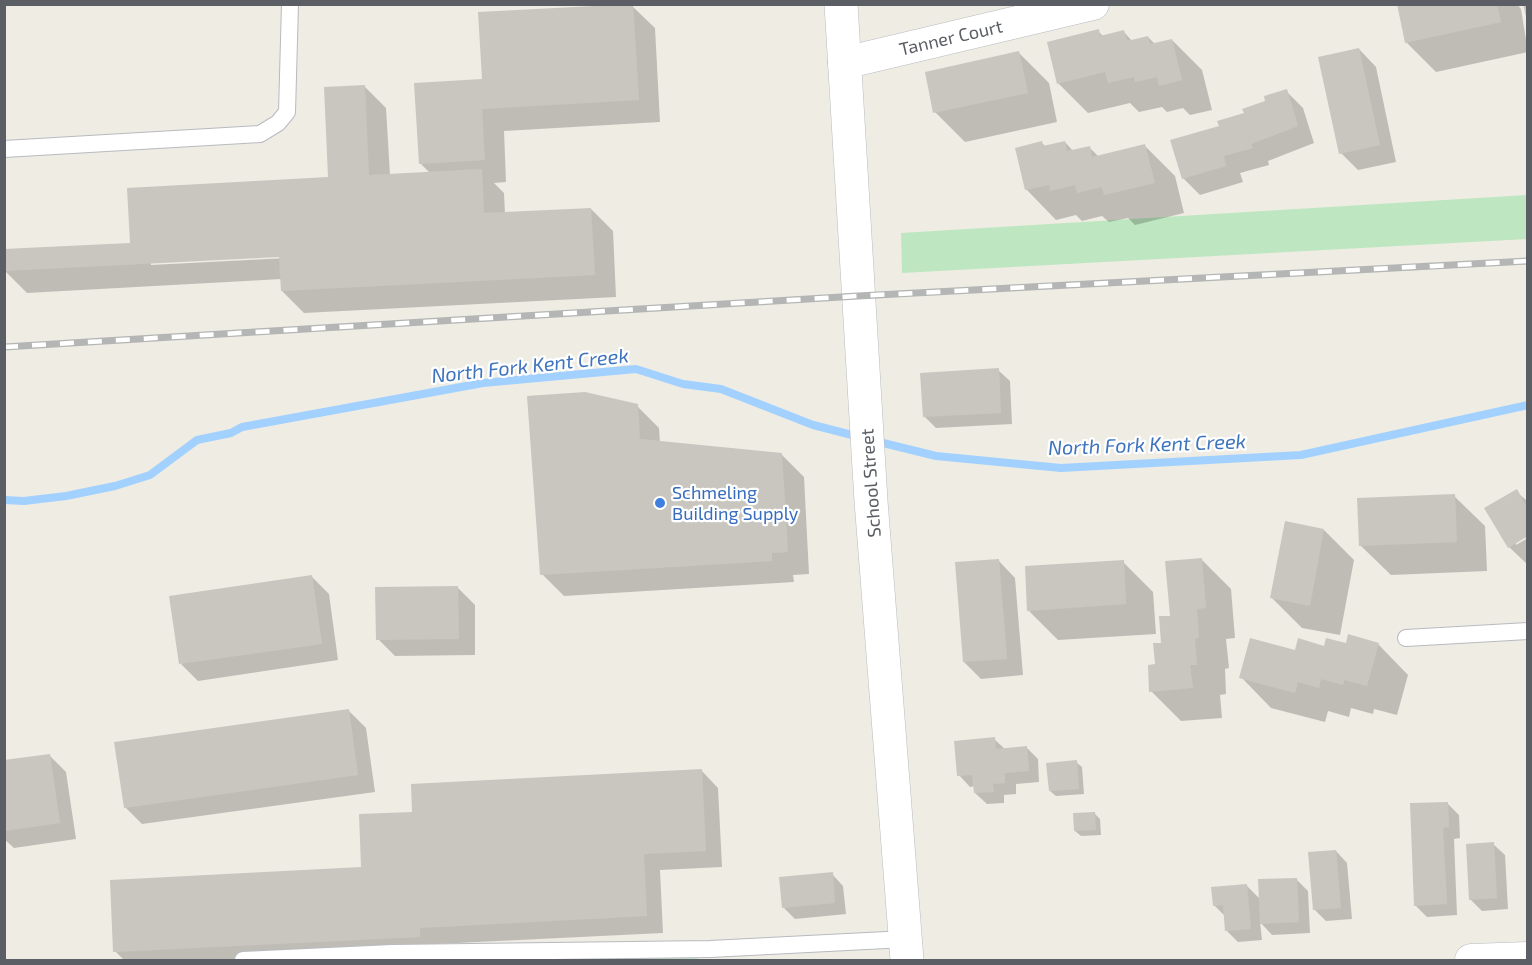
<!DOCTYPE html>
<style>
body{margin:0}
#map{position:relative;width:1532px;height:965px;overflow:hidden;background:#eeece3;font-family:"Exo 2",sans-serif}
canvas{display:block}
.frame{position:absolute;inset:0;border:6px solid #5b5e64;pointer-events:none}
</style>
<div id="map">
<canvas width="1532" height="965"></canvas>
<div class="frame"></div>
</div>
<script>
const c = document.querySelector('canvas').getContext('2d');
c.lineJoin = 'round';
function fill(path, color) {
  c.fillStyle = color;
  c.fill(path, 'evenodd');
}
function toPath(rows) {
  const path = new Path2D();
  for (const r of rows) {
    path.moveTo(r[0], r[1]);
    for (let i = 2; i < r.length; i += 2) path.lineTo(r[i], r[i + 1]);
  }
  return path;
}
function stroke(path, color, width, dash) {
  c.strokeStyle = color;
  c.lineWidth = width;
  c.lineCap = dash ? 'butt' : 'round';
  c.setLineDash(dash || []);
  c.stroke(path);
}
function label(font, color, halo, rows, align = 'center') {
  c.font = font + ' "Exo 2",sans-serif';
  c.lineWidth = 4.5;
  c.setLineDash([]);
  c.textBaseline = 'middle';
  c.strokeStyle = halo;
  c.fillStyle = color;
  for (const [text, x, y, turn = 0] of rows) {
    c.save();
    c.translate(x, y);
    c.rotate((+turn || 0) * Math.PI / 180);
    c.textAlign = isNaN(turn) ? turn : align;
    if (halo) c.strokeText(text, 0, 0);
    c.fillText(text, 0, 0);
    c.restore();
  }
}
fill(toPath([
 [1527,195,1527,239,902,273,901,233],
 [697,953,697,960,484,960,498,959]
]), '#bee7c1');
fill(toPath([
 [1398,4,1517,4,1521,9,1528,52,1436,72,1406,42],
 [632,6,655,28,660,122,504,131,506,182,494,183,504,193,505,214,591,209,613,231,616,297,304,313,282,291,282,279,27,293,5,271,131,244,330,178,364,86,386,108,390,175,430,173,420,163,483,81],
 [286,255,287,258,151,265,151,262],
 [1098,31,1104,37,1124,32,1132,41,1148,37,1155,44,1172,40,1202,70,1212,110,1190,115,1183,108,1167,112,1162,107,1139,112,1130,103,1088,113,1058,83],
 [1359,49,1376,67,1396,162,1358,170,1341,153],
 [1019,53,1049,83,1057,122,965,142,935,112],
 [1286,91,1303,108,1314,143,1268,161,1269,165,1240,173,1243,182,1200,195,1183,178,1221,127],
 [1065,142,1073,151,1089,147,1099,157,1145,146,1175,176,1184,213,1135,225,1128,218,1109,222,1102,216,1082,221,1076,215,1056,220,1026,189,1042,143,1046,147],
 [998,370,1010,381,1012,424,936,428,924,416],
 [637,406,659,428,660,443,782,455,804,477,809,574,793,575,794,582,564,596,542,574],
 [1516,491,1528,502,1516,541,1516,545,1528,538,1528,565,1509,547],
 [1454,496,1485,526,1487,571,1391,575,1360,545],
 [1324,530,1354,560,1340,635,1302,628,1272,598],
 [1201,559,1231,589,1235,638,1226,639,1229,668,1225,669,1226,694,1220,695,1222,718,1181,721,1151,691,1171,617],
 [998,560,1015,578,1023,675,981,679,964,662],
 [1123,562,1153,592,1156,634,1058,640,1028,610],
 [312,577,329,594,338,660,198,681,181,664],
 [458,588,475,605,475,655,395,656,378,639],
 [1378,644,1408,675,1397,715,1374,709,1373,714,1351,708,1349,717,1328,711,1325,722,1271,708,1241,677,1296,652,1347,645],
 [349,711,366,728,375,792,142,824,125,807],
 [994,739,1005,749,1026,747,1038,759,1039,782,1016,784,1016,794,1004,795,1004,803,987,804,975,793,975,786,970,787,959,775],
 [49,755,66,772,76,839,14,848,4,839,4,762],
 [1076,762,1082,767,1084,794,1056,796,1050,791],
 [701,770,718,788,722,867,660,870,663,933,436,944,437,953,293,960,124,960,115,951,363,869,414,813],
 [1447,803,1459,815,1460,838,1454,839,1457,915,1427,917,1415,905],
 [1095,814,1100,819,1101,835,1081,836,1075,831],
 [1493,844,1505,855,1508,909,1482,911,1470,899],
 [1336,851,1347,863,1352,919,1326,921,1315,910],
 [832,874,843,886,846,914,795,919,784,908],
 [1297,880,1308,891,1310,933,1272,935,1260,922,1262,940,1238,942,1227,931,1225,916,1214,905,1246,885,1260,899]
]), '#0003');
stroke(toPath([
 [875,441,936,456,1061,468,1301,455,1528,405],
 [4,500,24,501,66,496,115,486,150,475,197,440,231,433,242,427,483,383,636,369,683,384,721,389,813,425,860,437]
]), '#a2d1ff', 8);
fill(toPath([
 [633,4,639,100,482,109,485,160,419,164,414,83,482,79,478,12],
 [1397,4,1497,4,1501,22,1405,43],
 [1523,4,1528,4,1528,20,1527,21],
 [1099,29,1100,36,1124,30,1127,41,1148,36,1150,44,1172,39,1182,80,1159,86,1157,77,1135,82,1134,77,1108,83,1105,72,1057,84,1047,42],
 [1359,48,1380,145,1339,154,1318,57],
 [1019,51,1028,93,933,113,925,72],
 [365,85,369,175,482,169,484,213,591,208,595,275,281,291,279,257,4,271,4,249,130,243,127,188,328,177,324,87],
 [1287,89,1298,126,1251,144,1253,148,1224,156,1226,166,1182,179,1170,140,1219,126,1217,121,1244,113,1242,109,1265,101,1264,96],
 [1042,141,1043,146,1065,141,1067,151,1090,146,1092,157,1145,144,1155,183,1104,195,1102,187,1077,193,1075,185,1050,191,1049,185,1025,190,1015,148],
 [999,368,1001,413,923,417,920,373],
 [585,392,638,404,640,439,782,453,788,552,772,553,772,561,540,575,527,396],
 [1517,489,1525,504,1528,502,1528,536,1508,548,1484,508],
 [1455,494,1457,542,1359,546,1357,498],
 [1285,521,1324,529,1310,606,1270,598],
 [1202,558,1206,608,1197,609,1199,638,1195,639,1197,665,1190,665,1193,688,1149,692,1148,665,1155,664,1153,643,1161,643,1159,616,1170,616,1165,561],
 [999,559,1007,659,963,662,955,562],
 [1124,560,1126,604,1027,611,1025,566],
 [312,575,322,644,179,664,169,596],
 [458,586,459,639,376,640,375,587],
 [1348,634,1379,643,1367,686,1344,680,1343,685,1321,679,1319,688,1298,682,1295,693,1239,678,1250,638,1295,650,1298,638,1324,646,1326,638,1346,643],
 [349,709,358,775,124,808,114,742],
 [995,737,996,749,1027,746,1029,771,1005,773,1005,783,993,784,994,792,974,793,972,775,957,776,954,741],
 [50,754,60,823,4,831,4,760],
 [1077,760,1079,789,1049,791,1046,763],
 [702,769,706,851,644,854,647,916,420,928,420,937,113,952,110,880,361,867,359,814,412,812,411,784],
 [1448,802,1449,827,1443,828,1447,904,1414,906,1410,803],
 [1095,812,1096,830,1074,831,1073,813],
 [1494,842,1497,898,1469,900,1466,844],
 [1336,850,1341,908,1313,910,1308,852],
 [833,872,835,903,782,908,779,877],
 [1297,878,1299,922,1260,924,1258,879],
 [1247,884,1251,929,1225,931,1223,905,1213,906,1211,887]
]), '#c9c6c0');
const lane = toPath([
 [4,149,260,134,278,123,287,112,290,4],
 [1406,638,1528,631],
 [243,960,393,953,710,949,906,939]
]);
const street = toPath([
 [844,63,1093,4],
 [1471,960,1528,958]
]);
const secondary = toPath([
 [841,4,871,501,907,960]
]);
stroke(lane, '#b8bac0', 18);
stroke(street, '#b8bac0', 33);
stroke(secondary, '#b8bbc2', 34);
stroke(lane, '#fff', 16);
stroke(street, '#fff', 32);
stroke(secondary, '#fff', 33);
const rail = toPath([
 [4,347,858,296,1528,261]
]);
stroke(rail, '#b4b5b5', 7);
stroke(rail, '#fff', 4.5, [14]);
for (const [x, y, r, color] of [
 [660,503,6,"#3f7fe0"]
]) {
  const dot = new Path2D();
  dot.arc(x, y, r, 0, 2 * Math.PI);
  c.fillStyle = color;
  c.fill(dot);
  stroke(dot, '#fff', 2);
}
label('18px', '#5b5e64', '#fff', [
 ["Tanner Court",951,38,-13],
 ["School Street",871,483,-94]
]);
label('18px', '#366cbe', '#fff', [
 ["Schmeling",672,493],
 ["Building Supply",672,514]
], 'left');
label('italic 20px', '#3e74be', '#fff', [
 ["North Fork Kent Creek",530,366,-6],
 ["North Fork Kent Creek",1147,445,-2]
]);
</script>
